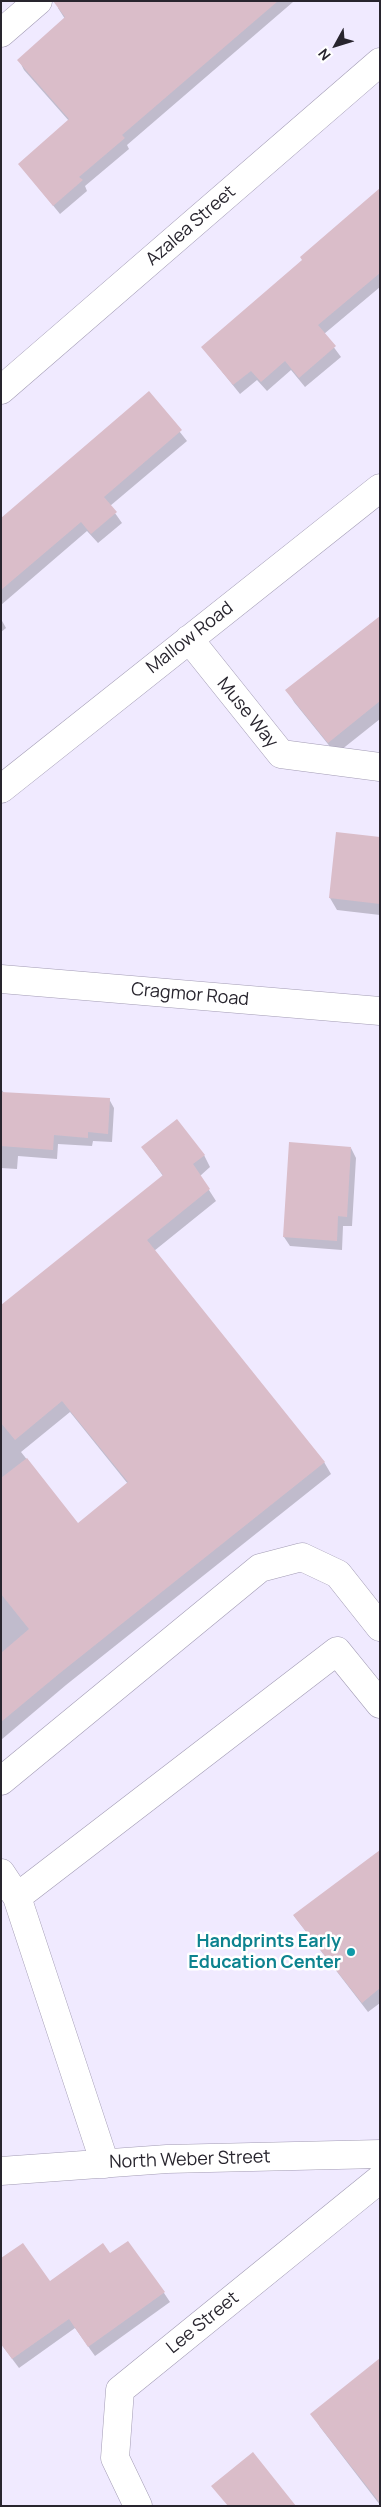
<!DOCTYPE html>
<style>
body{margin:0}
#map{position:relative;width:381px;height:2507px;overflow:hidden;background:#f0eaff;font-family:Manrope,sans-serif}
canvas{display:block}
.frame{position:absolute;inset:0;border:2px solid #28252e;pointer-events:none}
.north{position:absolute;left:311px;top:20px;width:50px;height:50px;-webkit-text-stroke:4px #fff;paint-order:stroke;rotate:231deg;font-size:14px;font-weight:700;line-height:20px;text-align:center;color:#28252e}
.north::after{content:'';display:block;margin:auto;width:18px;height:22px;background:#28252e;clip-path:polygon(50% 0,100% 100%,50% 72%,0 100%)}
</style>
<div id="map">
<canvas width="381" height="2507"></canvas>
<div class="frame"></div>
<div class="north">N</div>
</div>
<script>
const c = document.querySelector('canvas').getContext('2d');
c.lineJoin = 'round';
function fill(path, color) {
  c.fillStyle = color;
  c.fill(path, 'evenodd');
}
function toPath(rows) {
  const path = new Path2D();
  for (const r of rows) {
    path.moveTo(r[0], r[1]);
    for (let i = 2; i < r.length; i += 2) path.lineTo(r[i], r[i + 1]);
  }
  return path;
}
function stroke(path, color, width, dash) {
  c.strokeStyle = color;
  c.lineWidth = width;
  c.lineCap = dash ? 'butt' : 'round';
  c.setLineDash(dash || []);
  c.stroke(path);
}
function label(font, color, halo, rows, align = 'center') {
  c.font = font + ' Manrope,sans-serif';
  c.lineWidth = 5;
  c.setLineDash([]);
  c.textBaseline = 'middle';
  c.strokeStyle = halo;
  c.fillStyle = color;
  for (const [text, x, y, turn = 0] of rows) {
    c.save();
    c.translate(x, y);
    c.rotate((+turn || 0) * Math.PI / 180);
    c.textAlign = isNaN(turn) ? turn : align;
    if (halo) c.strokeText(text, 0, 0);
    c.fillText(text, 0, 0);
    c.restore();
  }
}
fill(toPath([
 [65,1,293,1,293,2,127,145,129,149,85,186,87,191,60,214,19,164,69,121,24,70,19,60,65,19,58,8],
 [380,189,380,287,324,334,341,357,305,387,291,370,267,391,257,380,240,394,202,347,303,260],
 [149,393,187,441,110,506,122,523,98,543,87,531,1,605,1,520],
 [380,617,380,719,336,754,294,702,287,690],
 [1,619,6,628,1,632],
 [337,834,380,838,380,915,337,910,330,898],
 [1,1089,4,1093,109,1099,114,1108,112,1142,93,1141,92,1146,58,1144,57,1159,18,1156,17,1169,1,1168],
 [143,1148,204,1155,210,1167,200,1176,216,1201,154,1251,324,1462,331,1474,66,1685,1,1740,1,1307,163,1176],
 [70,1412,128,1484,78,1524,21,1452],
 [351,1148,356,1158,352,1226,343,1226,342,1250,290,1246,284,1237],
 [380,1855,380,2003,368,2012,294,1916],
 [110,2255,164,2293,170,2302,95,2356,75,2328,19,2368,1,2344,50,2282],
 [380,2360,380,2505,320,2427,312,2414]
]), '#0003');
fill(toPath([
 [53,1,278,1,122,135,125,138,79,177,83,180,53,206,18,164,69,119,17,60,65,17],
 [380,188,380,273,318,325,336,346,299,378,285,361,261,382,251,371,233,385,201,347,302,260,300,257],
 [149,391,182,430,104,497,117,512,91,534,81,522,1,590,1,518],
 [380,616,380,701,328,743,285,690],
 [336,832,380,837,380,904,329,898],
 [1,1092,110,1098,108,1134,88,1132,88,1138,54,1135,53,1150,1,1146],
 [177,1119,205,1155,193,1164,210,1189,147,1240,325,1462,60,1673,1,1722,1,1653,29,1629,1,1594,1,1478,27,1458,78,1523,128,1482,62,1401,15,1440,1,1423,1,1305,163,1175,141,1147],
 [289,1142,351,1147,347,1217,338,1216,337,1241,283,1237],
 [380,1850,380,1988,362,2003,293,1915],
 [128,2241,165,2292,88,2347,69,2319,12,2359,1,2344,1,2258,23,2243,50,2281,103,2243,110,2253],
 [380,2358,380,2503,310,2414],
 [253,2452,296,2506,228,2506,211,2486]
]), '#dabdc9');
const minor = toPath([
 [1,33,38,1],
 [1,390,380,62],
 [189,639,281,754,380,767],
 [1,789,380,488],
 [1,979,380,1011],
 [1,1781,260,1568,302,1557,338,1574,380,1627],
 [1,1873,17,1897],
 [105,2164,17,1897,337,1651,380,1704],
 [1,2171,167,2159,380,2154],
 [138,2506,115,2458,120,2390,380,2179]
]);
stroke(minor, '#a29bb4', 29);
stroke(minor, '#fff', 28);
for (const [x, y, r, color] of [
 [351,1952,5,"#0f9aa8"]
]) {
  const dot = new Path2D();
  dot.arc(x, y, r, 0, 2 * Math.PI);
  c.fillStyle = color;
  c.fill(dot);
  stroke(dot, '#fff', 2);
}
label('18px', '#28252e', '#fff', [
 ["Azalea Street",191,226,-41],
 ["Mallow Road",190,638,-38],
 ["Muse Way",247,713,51],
 ["Cragmor Road",190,995,5],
 ["North Weber Street",190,2160,-2],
 ["Lee Street",203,2323,-39]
]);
label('bold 18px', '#0d838f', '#fff', [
 ["Handprints Early",341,1942],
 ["Education Center",341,1963]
], 'right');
</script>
